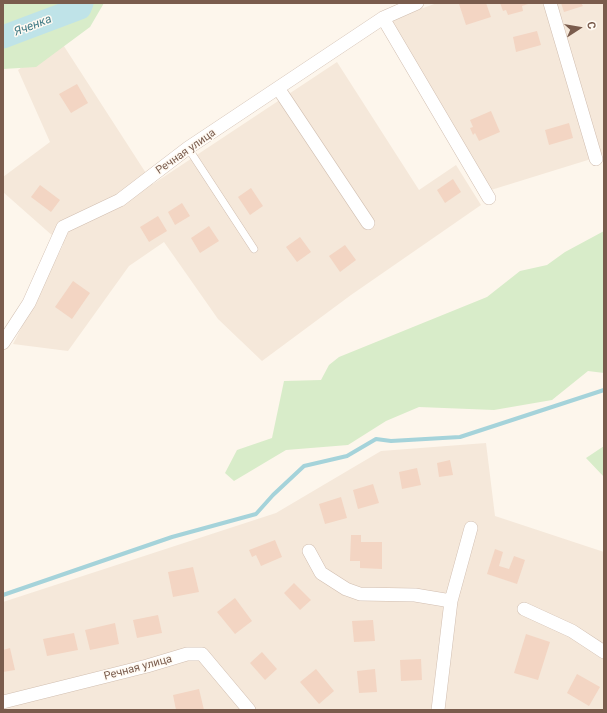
<!DOCTYPE html>
<meta charset="utf-8">
<style>
body{margin:0}
#map{position:relative;width:607px;height:713px;overflow:hidden;background:#fdf6ec;font-family:Roboto,sans-serif}
canvas{display:block}
.frame{position:absolute;inset:0;border:4px solid #7a5c4d;pointer-events:none}
.north{position:absolute;left:559px;top:8px;width:40px;height:40px;-webkit-text-stroke:3px #fffaf3;paint-order:stroke;rotate:78deg;font-size:11px;font-weight:700;line-height:16px;text-align:center;color:#7a5c4d}
.north::after{content:'';display:block;margin:auto;width:14px;height:18px;background:#7a5c4d;clip-path:polygon(50% 0,100% 100%,50% 72%,0 100%)}
</style>
<div id="map">
<canvas width="607" height="713"></canvas>
<div class="frame"></div>
<div class="north">С</div>
</div>
<script>
const c = document.querySelector('canvas').getContext('2d');
c.lineJoin = 'round';
function fill(path, color) {
  c.fillStyle = color;
  c.fill(path, 'evenodd');
}
function toPath(rows) {
  const path = new Path2D();
  for (const r of rows) {
    path.moveTo(r[0], r[1]);
    for (let i = 2; i < r.length; i += 2) path.lineTo(r[i], r[i + 1]);
  }
  return path;
}
function stroke(path, color, width, dash) {
  c.strokeStyle = color;
  c.lineWidth = width;
  c.lineCap = dash ? 'butt' : 'round';
  c.setLineDash(dash || []);
  c.stroke(path);
}
function label(font, color, halo, rows, align = 'center') {
  c.font = font + ' Roboto,sans-serif';
  c.lineWidth = 3;
  c.setLineDash([]);
  c.textBaseline = 'middle';
  c.strokeStyle = halo;
  c.fillStyle = color;
  for (const [text, x, y, turn = 0] of rows) {
    c.save();
    c.translate(x, y);
    c.rotate((+turn || 0) * Math.PI / 180);
    c.textAlign = isNaN(turn) ? turn : align;
    if (halo) c.strokeText(text, 0, 0);
    c.fillText(text, 0, 0);
    c.restore();
  }
}
fill(toPath([
 [437,3,604,3,604,155,491,190,390,20],
 [60,40,153,184,337,62,419,190,456,165,481,205,351,295,262,361,218,319,164,242,129,266,68,351,13,344,63,245,3,192,3,177,50,142,18,70],
 [486,443,495,516,604,552,604,710,3,710,3,602,276,513,381,451]
]), '#f5e8da');
fill(toPath([
 [3,3,104,3,90,27,36,67,3,69],
 [604,231,604,373,588,371,552,400,494,410,419,407,386,421,348,445,286,450,234,481,225,473,237,450,272,438,284,381,321,380,329,365,339,357,487,297,520,271,547,265,565,252],
 [604,446,604,477,586,458]
]), '#d8ecc9');
stroke(toPath([
 [3,595,172,537,256,514,273,495,304,466,347,456,376,439,391,441,460,437,604,390]
]), '#a5d3da', 4);
stroke(toPath([
 [3,37,80,8,82,3]
]), '#bfe3e8', 23);
fill(toPath([
 [486,3,491,17,466,25,459,4],
 [500,3,531,3,522,6,523,11,508,15,506,10,503,11],
 [561,3,581,3,583,6,564,12],
 [537,31,541,45,516,52,513,37],
 [77,84,88,103,71,113,59,94],
 [491,111,500,132,479,141,475,133,473,135,470,128,473,127,470,120],
 [569,123,573,138,549,145,545,130],
 [453,179,461,192,445,203,437,190],
 [40,185,60,200,51,212,31,197],
 [251,188,263,206,250,215,238,197],
 [182,203,190,216,175,225,168,212],
 [158,216,167,231,149,242,140,227],
 [209,226,219,241,200,253,191,238],
 [300,237,311,252,297,262,286,247],
 [345,245,356,260,340,272,329,256],
 [73,281,90,293,72,319,55,307],
 [450,460,453,475,439,477,437,463],
 [417,468,421,485,402,489,399,472],
 [373,484,379,503,358,509,353,490],
 [341,497,347,518,325,524,319,504],
 [351,535,361,535,361,542,382,542,382,569,360,568,360,561,350,561],
 [275,540,282,557,261,566,256,555,252,557,249,550],
 [495,549,503,552,499,566,509,569,514,556,525,560,517,584,487,574],
 [193,567,199,592,173,597,168,572],
 [294,583,311,600,300,610,284,593],
 [235,598,252,621,235,634,217,612],
 [158,615,162,633,137,638,133,620],
 [373,620,375,641,354,642,352,621],
 [115,623,119,644,90,650,85,630],
 [74,633,78,650,47,656,43,639],
 [526,634,550,642,538,680,514,673],
 [10,648,15,670,3,672,3,650],
 [262,652,277,669,265,680,250,663],
 [421,659,422,680,401,681,400,660],
 [316,669,334,691,319,704,300,682],
 [375,669,377,692,359,693,357,671],
 [577,674,600,687,589,706,567,693],
 [199,689,204,710,176,710,173,695]
]), '#f3d5c3');
const service = toPath([
 [188,148,254,249]
]);
const minor = toPath([
 [550,3,596,159],
 [383,18,489,198],
 [278,88,368,223],
 [3,343,29,303,63,227,120,200,188,148,383,18,417,3],
 [309,551,321,573,346,589,360,594,415,595,451,601],
 [524,609,572,631,604,652],
 [3,702,147,666,187,654,202,654,249,710],
 [438,710,451,601,471,528]
]);
stroke(service, '#d1beb0', 8);
stroke(minor, '#d1beb0', 14);
stroke(service, '#fff', 7);
stroke(minor, '#fff', 13);
label('11px', '#7a5c4d', '#fffaf3', [
 ["Речная улица",186,152,-35],
 ["Речная улица",138,668,-15]
]);
label('italic 12px', '#437c86', '#fffaf3', [
 ["Яченка",33,26,-21]
]);
</script>
